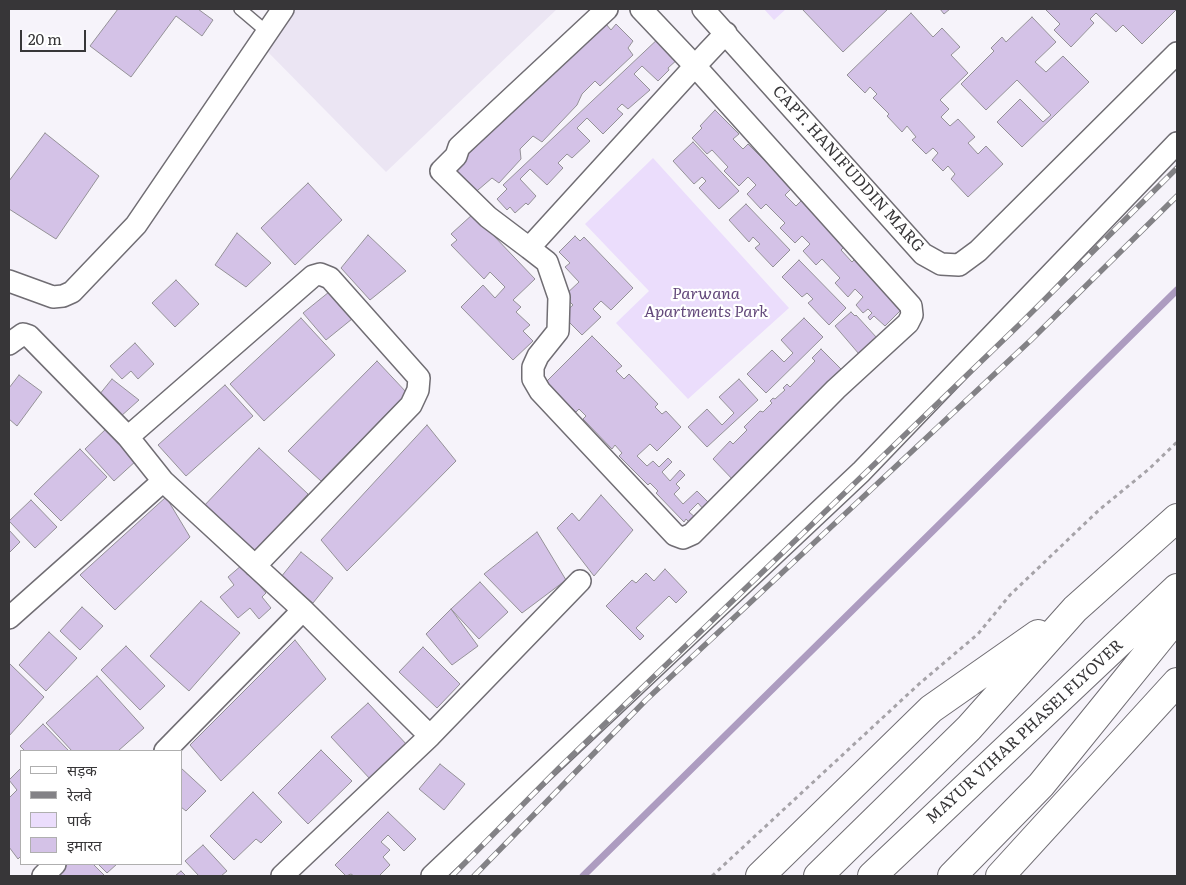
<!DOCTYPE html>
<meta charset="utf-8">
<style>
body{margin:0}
#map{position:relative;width:1186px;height:885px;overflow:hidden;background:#f6f3fa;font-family:Literata,"Noto Sans Devanagari",serif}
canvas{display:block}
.frame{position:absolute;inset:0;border:10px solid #373638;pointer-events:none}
.legend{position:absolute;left:20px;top:750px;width:162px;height:115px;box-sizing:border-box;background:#fff;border:1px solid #afafaf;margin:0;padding:6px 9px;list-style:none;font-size:15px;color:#373638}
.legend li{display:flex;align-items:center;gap:10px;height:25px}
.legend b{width:25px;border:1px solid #afafaf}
.scale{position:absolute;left:20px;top:30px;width:66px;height:22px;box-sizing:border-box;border:2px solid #373638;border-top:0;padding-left:6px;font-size:15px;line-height:18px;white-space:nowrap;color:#373638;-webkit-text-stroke:4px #fff;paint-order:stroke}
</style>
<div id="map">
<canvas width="1186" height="885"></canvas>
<div class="frame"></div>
<ul class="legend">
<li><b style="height:6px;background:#fff"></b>सड़क</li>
<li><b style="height:6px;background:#838286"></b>रेलवे</li>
<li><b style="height:14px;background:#ebddfc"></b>पार्क</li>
<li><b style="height:14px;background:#d4c2e7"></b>इमारत</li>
</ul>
<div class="scale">20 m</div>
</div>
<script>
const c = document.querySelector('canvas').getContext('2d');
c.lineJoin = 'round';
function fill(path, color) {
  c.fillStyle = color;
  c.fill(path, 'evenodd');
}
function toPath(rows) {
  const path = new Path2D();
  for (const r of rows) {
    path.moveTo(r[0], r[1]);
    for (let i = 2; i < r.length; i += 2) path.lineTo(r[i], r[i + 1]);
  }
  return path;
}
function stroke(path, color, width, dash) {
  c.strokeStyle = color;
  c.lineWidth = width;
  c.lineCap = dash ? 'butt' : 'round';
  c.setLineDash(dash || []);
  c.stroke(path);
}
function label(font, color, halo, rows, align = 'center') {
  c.font = font + ' Literata,serif';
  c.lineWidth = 4.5;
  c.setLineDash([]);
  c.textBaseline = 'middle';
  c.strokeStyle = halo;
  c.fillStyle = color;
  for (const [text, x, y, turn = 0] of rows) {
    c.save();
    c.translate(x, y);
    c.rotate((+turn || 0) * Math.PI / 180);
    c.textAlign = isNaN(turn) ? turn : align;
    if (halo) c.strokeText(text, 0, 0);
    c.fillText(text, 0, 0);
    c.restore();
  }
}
fill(toPath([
 [292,9,557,9,386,172,265,49]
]), '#ebe5f3');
fill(toPath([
 [764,9,786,9,774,20],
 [653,158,789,308,688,399,616,323,649,291,585,224]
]), '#ebddfc');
stroke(toPath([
 [583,876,1177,290]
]), '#ad9cc0', 7);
const building = toPath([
 [118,9,198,9,213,20,202,36,176,16,131,77,90,46,118,9],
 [802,9,888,9,843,52,802,9],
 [940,9,950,9,944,14,940,9],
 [1045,9,1177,9,1142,44,1123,25,1116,32,1096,13,1090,19,1094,23,1071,47,1054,30,1060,24,1045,9],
 [911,13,933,37,942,28,960,47,951,55,968,73,940,100,949,109,941,117,950,126,958,119,975,137,968,143,978,154,986,146,1003,164,968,197,951,179,955,174,948,166,943,171,932,160,938,153,933,148,926,154,912,140,916,137,907,126,902,132,887,116,889,114,873,98,877,94,870,87,865,93,847,75,911,13],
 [1032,17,1056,42,1035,62,1046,72,1063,56,1089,82,1022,147,997,122,1020,99,1043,122,1051,115,1017,80,986,110,961,84,994,51,991,48,1002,37,1006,42,1032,17],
 [606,24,611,30,616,24,633,41,628,48,633,55,600,86,595,81,582,94,577,105,542,142,533,136,520,149,521,159,499,183,492,178,471,196,447,174,606,24],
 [661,36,679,58,668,68,669,70,658,81,642,66,634,74,650,90,628,109,622,104,617,109,623,114,603,134,587,118,577,128,590,141,572,158,567,154,558,163,563,168,547,185,530,169,520,179,536,196,528,205,526,203,515,213,510,207,507,210,497,199,507,189,503,185,661,36],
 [715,110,739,134,733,139,743,149,748,144,792,188,785,195,796,206,803,199,847,244,841,250,852,262,858,256,906,305,885,326,874,316,870,320,868,317,872,313,868,309,863,313,856,305,863,297,855,289,848,297,835,283,840,278,822,259,816,265,803,251,810,244,802,236,795,243,780,228,785,223,766,204,761,209,747,194,756,185,748,177,739,186,724,171,728,167,712,150,707,154,692,138,702,128,700,126,715,110],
 [45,133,99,176,56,239,9,209,9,181,45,133],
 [693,142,739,191,719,209,699,188,706,181,702,177,694,184,673,161,693,142],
 [308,183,342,220,295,265,261,228,308,183],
 [746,204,790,250,773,267,755,248,760,244,753,237,749,242,729,220,746,204],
 [473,214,535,279,513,300,521,307,516,312,530,325,523,331,533,341,513,360,461,307,483,285,495,298,505,287,490,272,484,279,451,245,457,240,451,234,473,214],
 [237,233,271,263,246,287,215,265,237,233],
 [368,235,406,271,370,300,341,268,368,235],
 [575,236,580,241,584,237,633,288,611,310,601,301,593,309,601,317,582,335,562,315,573,305,564,296,579,282,565,267,570,263,559,252,575,236],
 [799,260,846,308,829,325,808,303,813,299,807,293,802,297,782,277,799,260],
 [176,280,199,304,175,327,152,303,176,280],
 [329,292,352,319,326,340,303,313,329,292],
 [851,312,855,316,856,315,877,338,859,354,835,326,851,312],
 [301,318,335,355,264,421,230,384,301,318],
 [804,318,823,337,766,393,747,374,772,350,784,362,793,353,781,340,804,318],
 [592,336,622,366,616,371,624,379,629,374,658,404,655,407,662,414,666,411,681,427,657,451,650,444,637,456,647,466,653,461,659,467,668,458,672,462,662,472,670,481,680,470,685,475,676,484,680,488,674,494,683,504,697,491,710,504,704,510,698,503,689,512,696,518,690,523,686,519,684,522,656,493,658,491,650,483,648,485,619,456,622,453,615,445,612,449,583,419,586,416,579,409,576,412,546,382,592,336],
 [135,343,154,364,138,379,131,371,122,379,110,366,135,343],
 [821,349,844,372,735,482,713,459,730,441,733,444,747,430,744,427,760,411,763,412,772,403,770,401,773,398,775,399,785,390,783,388,787,384,790,387,815,361,812,358,821,349],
 [377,361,407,393,321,481,288,451,377,361],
 [19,375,42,392,17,426,9,419,9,388,19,375],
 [112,379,139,400,120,417,99,395,112,379],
 [739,379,758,400,707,447,688,427,707,409,722,425,734,413,719,397,739,379],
 [225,385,253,416,186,476,158,445,225,385],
 [427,425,456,461,347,571,321,540,427,425],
 [107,428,137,460,114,481,85,449,107,428],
 [259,448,308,494,250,556,201,509,259,448],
 [80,449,107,477,61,521,34,494,80,449],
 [601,495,633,530,594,576,557,528,572,513,579,521,601,495],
 [166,497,190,537,115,610,80,575,166,497],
 [31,500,57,527,35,548,9,521,31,500],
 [9,530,20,542,9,553,9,530],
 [537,532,566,580,522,613,484,574,537,532],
 [301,552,333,578,313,603,281,577,301,552],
 [242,565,266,593,262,597,271,608,259,619,250,608,238,618,220,597,234,585,228,577,242,565],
 [665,569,687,592,676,603,669,596,636,628,644,636,640,640,606,606,632,580,636,583,646,573,654,581,665,569],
 [480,582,508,612,479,639,451,609,480,582],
 [201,601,240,633,189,691,150,656,201,601],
 [82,607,103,626,80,650,60,631,82,607],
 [451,609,478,646,452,665,426,634,451,609],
 [49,632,77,658,46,691,19,665,49,632],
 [295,640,326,679,221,781,190,745,295,640],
 [126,646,165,686,140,710,101,670,126,646],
 [423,647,460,684,437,708,399,672,423,647],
 [9,663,44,697,9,736,9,663],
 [97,676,144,728,118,751,72,751,46,723,97,676],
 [368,703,408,746,371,780,331,737,368,703],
 [43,724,69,751,25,751,20,746,43,724],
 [321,750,352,781,308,824,278,793,321,750],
 [440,764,465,784,444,810,419,789,440,764],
 [21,768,21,856,18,859,9,847,9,798,17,790,9,780,21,768],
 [181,768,206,791,186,811,181,807,181,768],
 [253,792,282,822,261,843,256,839,234,860,210,836,253,792],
 [388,812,416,839,404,851,388,835,381,842,390,850,383,857,390,865,379,876,354,876,351,874,346,876,335,865,388,812],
 [203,845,227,871,221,876,199,876,185,861,203,845],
 [67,864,93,864,105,876,55,876,67,864],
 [98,864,117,864,107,873,98,864],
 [181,871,186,876,175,876,181,871]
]);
fill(building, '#d4c2e7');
stroke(building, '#949197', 1);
const service = toPath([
 [240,9,267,32]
]);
const minor = toPath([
 [641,9,695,66,911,306,912,315,908,323,836,389,692,534,683,538,675,535,540,391,533,379,533,367,538,356,558,331,559,297,547,262,529,248,695,66,708,52,726,33],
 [703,9,923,254,941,264,959,265,978,251,1177,53],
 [529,248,488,217,441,171,456,156,459,147,607,9],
 [9,281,53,297,63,296,72,292,136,225,283,9],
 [9,344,23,334,29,336,128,437,163,481,303,610,430,736],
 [128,437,313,276,320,274,330,278,419,378,418,390,411,405,255,566],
 [9,618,163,481],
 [165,751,303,610],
 [43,876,55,864],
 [282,876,430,736,580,581],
 [432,876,861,472,1177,143]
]);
const tertiary = toPath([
 [1000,876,1177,682]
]);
const trunk = toPath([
 [760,876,931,709,1038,634],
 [818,876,969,728,1075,609,1177,518],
 [872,876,1177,588],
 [952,876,1041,785,1177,617]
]);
stroke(service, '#706d73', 14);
stroke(minor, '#706d73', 24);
stroke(tertiary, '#706d73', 30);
stroke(trunk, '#706d73', 30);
stroke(toPath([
 [712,876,919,684,978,634,1010,595,1099,510,1149,469,1177,442]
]), '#a6a3a8', 3, [4, 4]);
stroke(service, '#fff', 11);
stroke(minor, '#fff', 21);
stroke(tertiary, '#fff', 28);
stroke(trunk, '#fff', 28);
const rail = toPath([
 [452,876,559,768,1020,324,1177,168],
 [474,876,646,700,1031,340,1177,196]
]);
stroke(rail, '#838286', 5.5);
stroke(rail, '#fff', 4, [11]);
label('16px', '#373638', '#fff', [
 ["CAPT. HANIFUDDIN MARG",848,169,48],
 ["MAYUR VIHAR PHASE1 FLYOVER",1025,732,-43]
]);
label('italic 16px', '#63497b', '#fff', [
 ["Parwana",706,294],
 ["Apartments Park",706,312]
]);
</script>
